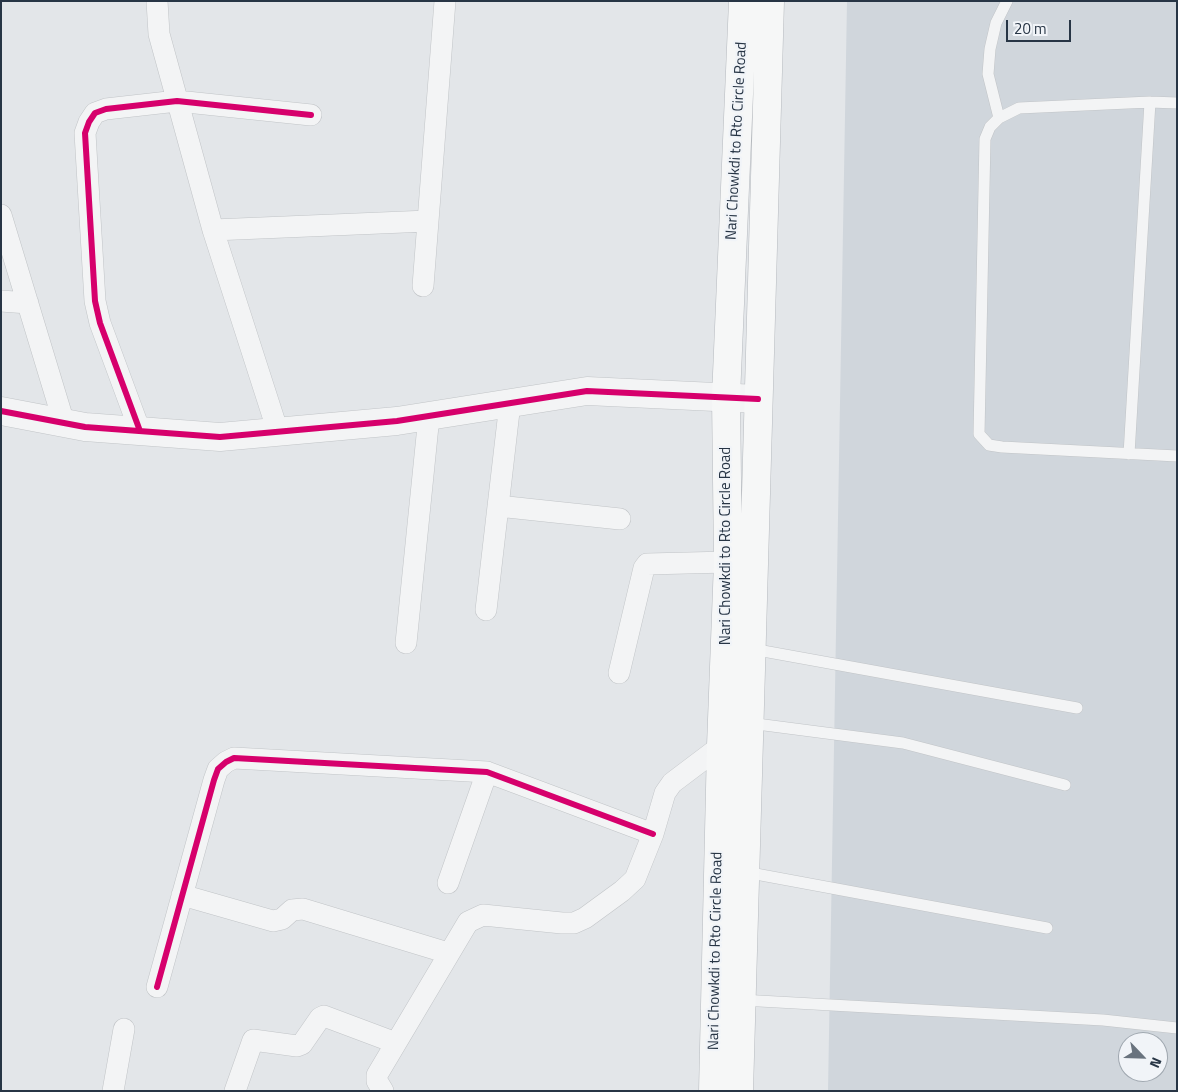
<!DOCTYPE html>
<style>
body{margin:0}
#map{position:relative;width:1178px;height:1092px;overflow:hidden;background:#e3e6e9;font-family:"Titillium Web",sans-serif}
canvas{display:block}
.frame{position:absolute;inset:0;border:2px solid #273545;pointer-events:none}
.north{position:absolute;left:1118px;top:1032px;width:50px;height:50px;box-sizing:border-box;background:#f1f4f8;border:1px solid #a0a8b0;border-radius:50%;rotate:114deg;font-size:14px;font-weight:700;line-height:20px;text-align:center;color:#273545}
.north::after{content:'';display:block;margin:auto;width:18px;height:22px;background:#69737e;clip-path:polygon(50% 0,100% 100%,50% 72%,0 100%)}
.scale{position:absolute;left:1006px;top:20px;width:65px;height:22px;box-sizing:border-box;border:2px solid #273545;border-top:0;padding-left:6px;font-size:15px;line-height:18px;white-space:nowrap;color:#273545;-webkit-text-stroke:4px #f1f4f8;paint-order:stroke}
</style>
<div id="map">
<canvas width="1178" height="1092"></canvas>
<div class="frame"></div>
<div class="north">N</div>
<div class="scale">20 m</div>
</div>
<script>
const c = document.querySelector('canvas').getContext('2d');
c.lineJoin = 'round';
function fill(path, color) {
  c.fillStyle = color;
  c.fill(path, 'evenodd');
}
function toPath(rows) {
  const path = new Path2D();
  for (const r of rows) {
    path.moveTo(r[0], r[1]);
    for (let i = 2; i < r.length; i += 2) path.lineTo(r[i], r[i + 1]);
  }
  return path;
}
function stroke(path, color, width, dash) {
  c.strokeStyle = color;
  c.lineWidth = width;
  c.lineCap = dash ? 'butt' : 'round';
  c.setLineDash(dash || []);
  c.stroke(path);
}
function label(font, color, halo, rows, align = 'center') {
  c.font = font + ' "Titillium Web",sans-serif';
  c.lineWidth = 4.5;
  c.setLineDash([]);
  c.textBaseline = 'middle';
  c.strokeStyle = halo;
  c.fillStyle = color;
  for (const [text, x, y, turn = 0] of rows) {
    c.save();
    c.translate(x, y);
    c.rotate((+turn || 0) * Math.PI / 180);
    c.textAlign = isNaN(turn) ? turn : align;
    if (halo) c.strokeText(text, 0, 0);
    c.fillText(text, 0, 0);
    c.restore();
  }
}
fill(toPath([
 [847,1,1177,1,1177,1091,828,1091],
 [1128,1042,1158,1042,1158,1072,1128,1072]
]), '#d0d6dc');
const service = toPath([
 [1177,103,1150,102,1019,108,999,118,990,127,985,139,979,434,989,445,1002,447,1177,456],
 [999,118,988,74,990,49,996,23,1007,1],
 [1129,454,1150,102],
 [752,649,1077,708],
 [749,723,903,743,1065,785],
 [745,872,1047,928],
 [741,1000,1103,1020,1177,1028]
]);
const minor = toPath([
 [157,1,159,34,213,230,278,432],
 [1,215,64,423],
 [213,230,428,221],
 [423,286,445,1],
 [1,301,28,303],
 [140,431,100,323,95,301,85,133,89,122,95,113,106,109,177,101,311,115],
 [498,506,620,519],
 [486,610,510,403],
 [406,643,429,416],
 [619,673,644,568,647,564,728,562],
 [448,883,487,772],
 [182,895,273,921,282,919,292,910,303,909,448,953],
 [157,987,214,780,218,769,226,762,234,758,487,772,653,834],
 [113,1091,124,1029],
 [235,1091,253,1040,297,1046,302,1044,320,1018,324,1016,396,1043],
 [383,1091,377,1081,377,1075,468,922,483,915,562,923,574,923,585,918,622,891,635,879,653,834,665,793,672,783,721,746]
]);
const tertiary = toPath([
 [1,411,85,427,220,437,397,421,587,391,758,399]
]);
const trunk = toPath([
 [713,1091,721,746,728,562,726,397,743,1],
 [739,1091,770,1]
]);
stroke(service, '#c1c4c7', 12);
stroke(minor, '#c1c4c7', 22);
stroke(tertiary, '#c1c4c7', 29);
stroke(trunk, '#b5b9be', 29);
stroke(service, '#f3f4f5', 11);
stroke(minor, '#f3f4f5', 21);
stroke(tertiary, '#f3f4f5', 28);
stroke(trunk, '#f6f7f7', 28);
stroke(toPath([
 [1,411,85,427,220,437,397,421,587,391,758,399],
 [140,431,100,323,95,301,85,133,89,122,95,113,106,109,177,101,311,115],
 [157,987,214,780,218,769,226,762,234,758,487,772,653,834]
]), '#d6006c', 6);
label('15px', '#273545', '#f1f4f8', [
 ["Nari Chowkdi to Rto Circle Road",737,141,-87],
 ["Nari Chowkdi to Rto Circle Road",726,546,-90],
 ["Nari Chowkdi to Rto Circle Road",716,951,-89]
]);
</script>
